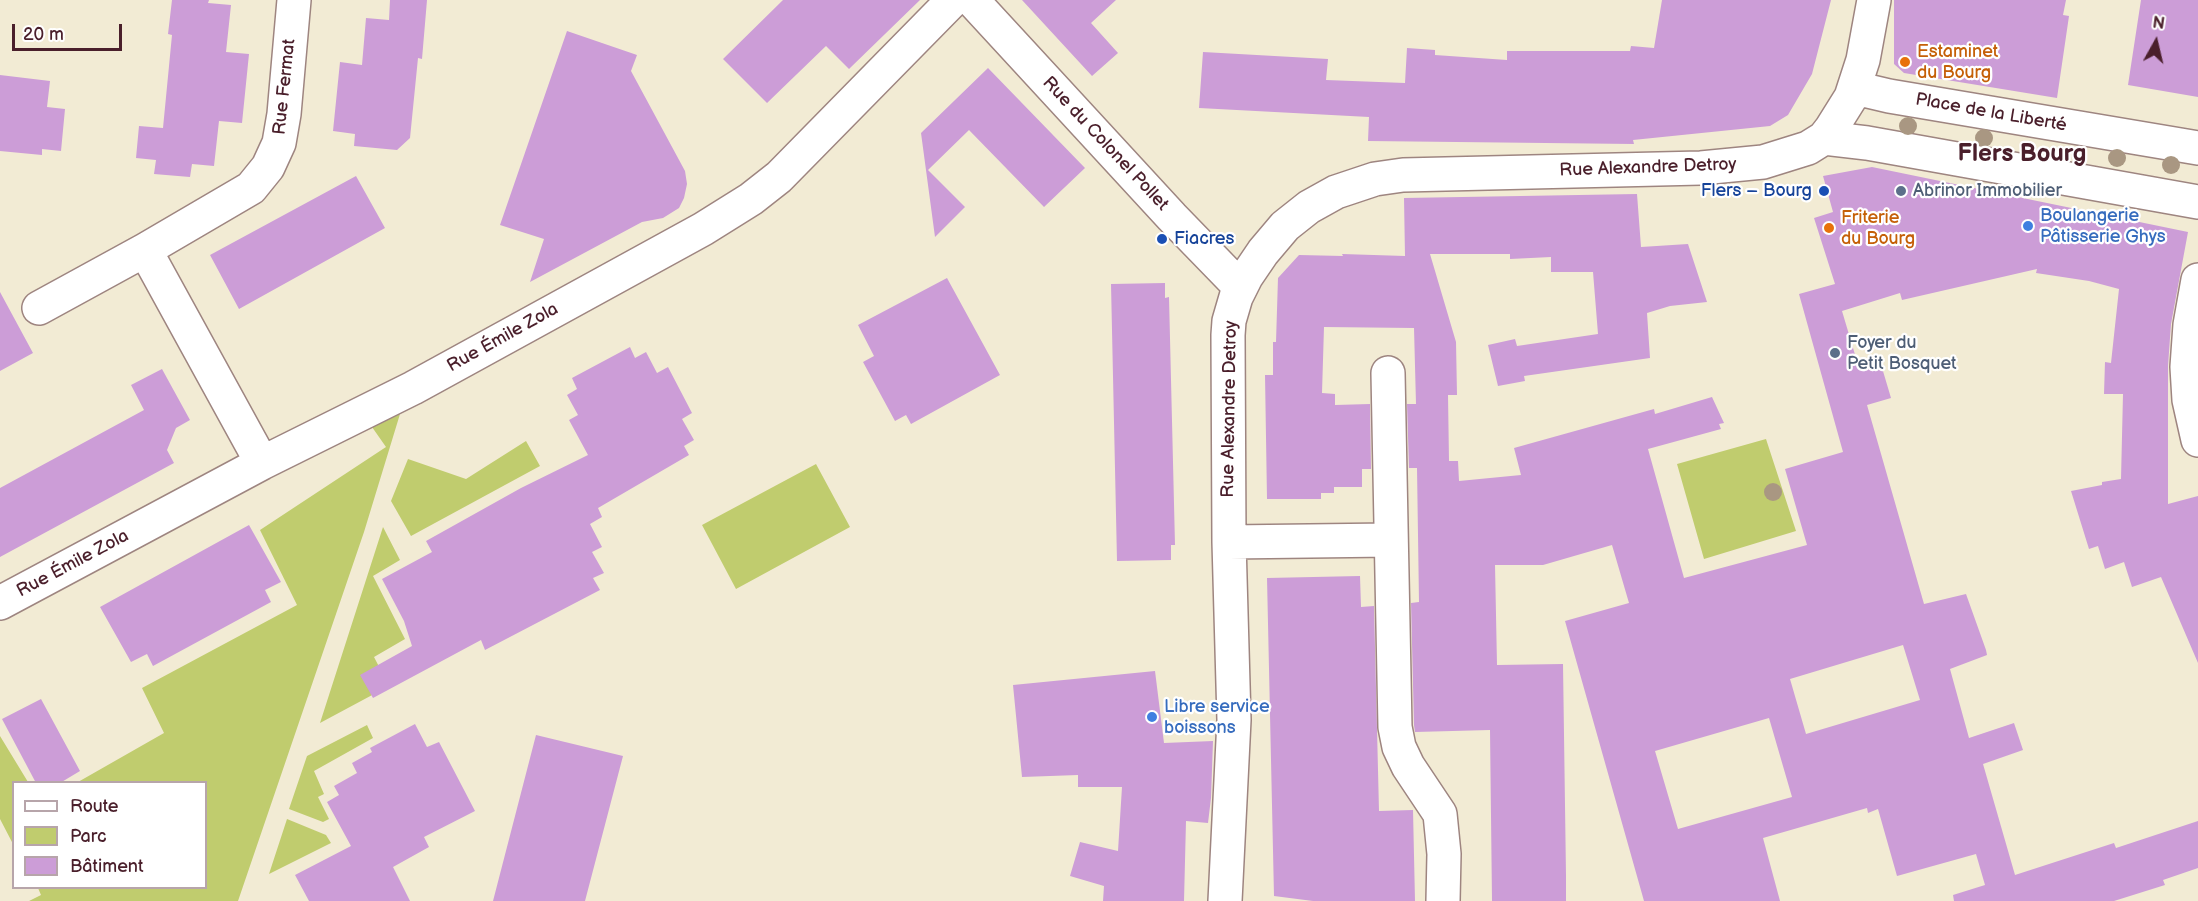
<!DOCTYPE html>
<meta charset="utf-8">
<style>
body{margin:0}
#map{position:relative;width:2198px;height:901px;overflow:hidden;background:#f2ebd4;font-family:"Balsamiq Sans",sans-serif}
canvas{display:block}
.legend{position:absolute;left:12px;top:781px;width:195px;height:108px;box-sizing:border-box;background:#fff;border:2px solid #b7a5aa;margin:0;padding:8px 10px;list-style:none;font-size:18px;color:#4a1f2b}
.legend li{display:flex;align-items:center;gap:12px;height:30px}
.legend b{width:30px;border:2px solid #b7a5aa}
.north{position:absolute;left:2126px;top:12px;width:60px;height:60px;-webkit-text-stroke:4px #fff;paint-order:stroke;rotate:8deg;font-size:16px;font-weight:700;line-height:24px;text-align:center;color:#4a1f2b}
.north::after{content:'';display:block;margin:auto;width:21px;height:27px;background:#4a1f2b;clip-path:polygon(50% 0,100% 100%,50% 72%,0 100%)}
.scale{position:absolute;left:12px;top:24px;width:110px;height:27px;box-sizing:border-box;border:3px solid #4a1f2b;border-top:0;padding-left:8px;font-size:18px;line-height:21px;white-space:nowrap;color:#4a1f2b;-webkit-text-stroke:4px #fff;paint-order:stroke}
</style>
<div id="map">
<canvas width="2198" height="901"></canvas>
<ul class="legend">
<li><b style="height:8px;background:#fff"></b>Route</li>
<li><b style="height:16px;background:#c0cc6e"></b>Parc</li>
<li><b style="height:16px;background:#cc9dd7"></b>Bâtiment</li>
</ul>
<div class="north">N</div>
<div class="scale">20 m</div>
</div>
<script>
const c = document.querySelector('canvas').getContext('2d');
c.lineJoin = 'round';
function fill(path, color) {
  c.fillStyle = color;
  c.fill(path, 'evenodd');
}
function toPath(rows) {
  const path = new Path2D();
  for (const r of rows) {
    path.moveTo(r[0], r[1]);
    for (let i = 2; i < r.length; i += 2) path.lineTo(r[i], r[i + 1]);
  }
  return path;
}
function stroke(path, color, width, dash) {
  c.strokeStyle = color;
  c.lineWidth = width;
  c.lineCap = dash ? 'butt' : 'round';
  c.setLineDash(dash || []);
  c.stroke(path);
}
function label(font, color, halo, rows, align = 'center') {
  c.font = font + ' "Balsamiq Sans",sans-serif';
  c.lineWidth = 4.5;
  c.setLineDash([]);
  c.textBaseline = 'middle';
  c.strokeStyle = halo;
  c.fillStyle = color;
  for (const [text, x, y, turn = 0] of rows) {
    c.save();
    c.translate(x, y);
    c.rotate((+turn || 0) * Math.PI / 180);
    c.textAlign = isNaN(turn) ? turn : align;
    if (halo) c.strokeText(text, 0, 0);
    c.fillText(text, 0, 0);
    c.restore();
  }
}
fill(toPath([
 [400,414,364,532,238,901,29,901,41,895,38,888,206,888,206,782,78,782,164,733,142,688,297,605,260,530,386,447,372,427],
 [1766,439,1796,531,1704,559,1677,464],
 [526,441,540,466,411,536,391,501,408,459,466,479],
 [816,464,850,527,736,589,702,525],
 [383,527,400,560,373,576,405,639,374,657,389,686,320,723],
 [367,725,373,738,314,771,324,794,318,797,329,819,323,822,289,809,307,756],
 [0,736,28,782,14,782,13,844,0,819],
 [287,819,326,835,331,843,269,874]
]), '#c0cc6e');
fill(toPath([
 [172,0,209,0,208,3,231,5,226,52,249,54,242,123,219,121,214,166,192,164,190,177,154,174,156,160,136,158,139,126,163,128,172,35,168,34],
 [390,0,427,0,422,59,418,58,410,138,397,150,354,146,355,134,333,131,340,62,362,65,366,18,389,20],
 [783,0,920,0,849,69,826,46,767,103,723,59],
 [1022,0,1116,0,1091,23,1118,53,1092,76],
 [1662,0,1831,0,1812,74,1788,115,1770,126,1633,140,1634,144,1368,141,1369,117,1199,108,1203,52,1328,59,1326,80,1405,83,1407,48,1435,50,1435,55,1507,60,1507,51,1630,51,1631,46,1654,48],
 [1894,0,2066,0,2063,15,2069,16,2057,98,1904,73,1894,64],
 [2141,0,2198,0,2198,97,2128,85],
 [567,31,637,55,631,71,685,171,687,184,684,198,679,208,663,218,642,222,530,282,544,239,500,225],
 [988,68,1085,168,1044,207,969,130,928,170,965,207,935,237,921,133],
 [0,75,50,81,47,107,65,109,61,151,42,149,42,155,0,151],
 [1872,167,2188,232,2171,324,2168,366,2168,504,2198,496,2198,663,2161,577,2132,587,2124,562,2105,569,2098,546,2089,549,2071,491,2102,485,2102,482,2121,479,2123,394,2104,394,2105,362,2111,363,2119,289,2089,281,2036,273,2037,269,1902,300,1900,293,1842,311,1859,368,1880,361,1891,398,1867,405,1924,604,1966,594,1986,650,1987,655,1950,669,1969,738,2014,723,2023,750,1983,764,2015,875,2114,843,2116,848,2198,821,2198,868,2163,880,2165,885,2114,901,1954,901,1953,895,1985,885,1976,854,1897,876,1878,809,1868,813,1867,808,1763,838,1780,901,1644,901,1565,621,1629,603,1612,545,1543,565,1495,565,1497,665,1563,664,1566,876,1566,901,1492,901,1490,730,1415,732,1414,725,1411,603,1419,602,1417,468,1409,468,1407,404,1416,404,1414,328,1324,327,1322,393,1335,394,1335,405,1370,404,1371,469,1362,469,1362,487,1334,487,1334,493,1321,493,1321,499,1267,499,1265,375,1273,375,1273,342,1276,342,1278,278,1299,255,1343,256,1342,254,1405,256,1404,198,1637,194,1641,247,1688,244,1707,302,1670,306,1647,313,1650,358,1524,376,1525,381,1498,386,1488,345,1515,339,1517,346,1598,334,1593,272,1551,272,1551,257,1510,259,1510,254,1430,254,1456,342,1457,395,1448,395,1449,461,1458,461,1459,481,1521,475,1514,448,1654,409,1655,414,1712,397,1724,423,1719,424,1721,429,1648,449,1684,578,1807,545,1785,469,1843,452,1799,294,1835,284,1814,218,1833,212,1823,176],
 [1903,645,1920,700,1806,734,1790,679],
 [1769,718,1792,797,1678,829,1655,751],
 [356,176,385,228,239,309,210,255],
 [947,278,1000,375,911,424,906,415,895,421,863,362,874,356,858,325],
 [1165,283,1165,298,1169,297,1175,545,1171,545,1171,560,1117,561,1111,284],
 [0,292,33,353,0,371],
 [630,347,635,358,646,352,657,373,668,367,692,413,682,419,694,440,684,446,689,455,598,508,602,517,590,524,602,547,592,552,604,573,593,578,600,590,485,650,481,640,373,698,360,675,412,646,404,621,382,579,432,552,426,541,521,488,588,455,569,420,578,415,567,395,577,389,572,378],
 [162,369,190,420,176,428,167,450,174,463,0,557,0,488,144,410,131,385],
 [249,525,281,582,265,590,271,602,153,666,147,654,131,662,100,607],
 [1360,576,1361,607,1374,606,1379,811,1413,810,1415,901,1313,901,1274,896,1267,578],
 [1155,671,1164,743,1213,741,1211,798,1208,823,1186,821,1184,901,1103,901,1104,886,1070,876,1080,842,1118,851,1122,787,1078,787,1078,775,1022,777,1013,685],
 [41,699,80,771,60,783,36,783,2,719],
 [415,724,427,747,439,742,475,811,424,837,429,847,393,867,410,901,309,901,295,875,351,846,327,802,339,795,334,786,357,773,352,763,372,752,370,748],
 [536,735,623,756,585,901,493,901]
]), '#cc9dd7');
const street = toPath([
 [972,0,1172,217,1240,287],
 [1855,88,1889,96,2198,148],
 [1824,138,1867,143,2198,202],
 [2198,280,2190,325,2187,367,2189,400,2198,440],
 [39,308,145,250],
 [1388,373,1395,727,1399,747,1408,766,1440,814,1444,854,1443,901],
 [262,463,145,250,251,188,268,167,279,143,284,114,294,0],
 [1229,542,1390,540],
 [0,603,262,463,413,388,703,229,751,199,779,177,953,0],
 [1225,901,1234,720,1229,542,1228,335,1229,321,1236,297,1246,277,1263,252,1285,226,1309,207,1336,192,1375,179,1403,175,1701,168,1763,162,1808,148,1824,138,1831,129,1851,97,1863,60,1874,0]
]);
stroke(street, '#9e8580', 36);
stroke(street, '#fff', 33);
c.fillStyle = '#a99782';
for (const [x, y] of [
 [1908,126],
 [1984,138],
 [2117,158],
 [2171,165],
 [1773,492]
]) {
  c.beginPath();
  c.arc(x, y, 9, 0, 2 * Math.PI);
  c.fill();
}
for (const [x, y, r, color] of [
 [1905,62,6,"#e8710a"],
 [1824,191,6,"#1a4fb4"],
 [1901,191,6,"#5c6f8a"],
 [2028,226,6,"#3f7fe0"],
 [1829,228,6,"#e8710a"],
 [1162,239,6,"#1a4fb4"],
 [1835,353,6,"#5c6f8a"],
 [1152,717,6,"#3f7fe0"]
]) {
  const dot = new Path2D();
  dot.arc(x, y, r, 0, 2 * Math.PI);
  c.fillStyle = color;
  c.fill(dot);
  stroke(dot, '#fff', 2);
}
label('18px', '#c56008', '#fff', [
 ["Estaminet",1917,52],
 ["du Bourg",1917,73],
 ["Friterie",1841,218],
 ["du Bourg",1841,239]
], 'left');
label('18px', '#4a1f2b', '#fff', [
 ["Rue Fermat",285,87,-84],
 ["Place de la Liberté",1991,113,10],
 ["Rue du Colonel Pollet",1105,144,47],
 ["Rue Alexandre Detroy",1648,168,-2],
 ["Rue Émile Zola",503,338,-29],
 ["Rue Alexandre Detroy",1230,409,-89],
 ["Rue Émile Zola",73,564,-28]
]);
label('18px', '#164399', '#fff', [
 ["Flers – Bourg",1812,191],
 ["Fiacres",1174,239,"left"]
], 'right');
label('18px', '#4e5e75', '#fff', [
 ["Abrinor Immobilier",1913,191],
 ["Foyer du",1847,343],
 ["Petit Bosquet",1847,364]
], 'left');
label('18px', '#366cbe', '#fff', [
 ["Boulangerie",2040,216],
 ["Pâtisserie Ghys",2040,237],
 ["Libre service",1164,707],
 ["boissons",1164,728]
], 'left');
label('bold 24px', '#4a1f2b', '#fff', [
 ["Flers Bourg",2022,155]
]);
</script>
